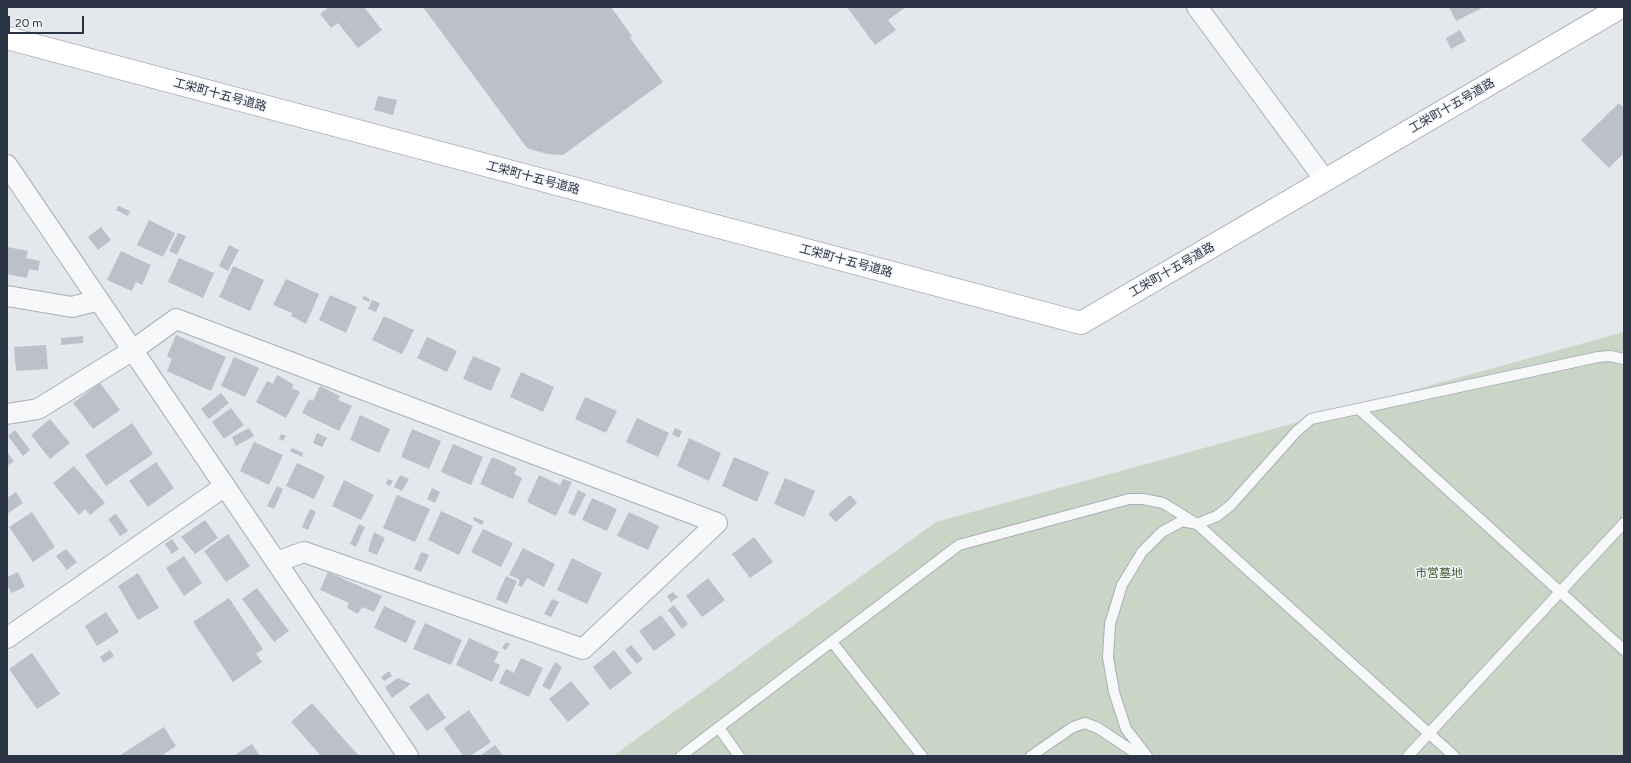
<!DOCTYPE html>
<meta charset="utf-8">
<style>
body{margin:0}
#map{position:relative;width:1631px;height:763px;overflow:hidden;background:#e4e7ec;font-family:Figtree,sans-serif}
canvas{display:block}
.frame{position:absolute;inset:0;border:8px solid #2b3445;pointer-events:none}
.scale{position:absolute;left:8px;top:16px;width:76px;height:18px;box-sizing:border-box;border:2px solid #2b3445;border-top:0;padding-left:5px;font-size:12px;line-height:14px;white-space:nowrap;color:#2b3445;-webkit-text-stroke:3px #f4f6f9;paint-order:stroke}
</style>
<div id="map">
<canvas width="1631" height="763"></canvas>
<div class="frame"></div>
<div class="scale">20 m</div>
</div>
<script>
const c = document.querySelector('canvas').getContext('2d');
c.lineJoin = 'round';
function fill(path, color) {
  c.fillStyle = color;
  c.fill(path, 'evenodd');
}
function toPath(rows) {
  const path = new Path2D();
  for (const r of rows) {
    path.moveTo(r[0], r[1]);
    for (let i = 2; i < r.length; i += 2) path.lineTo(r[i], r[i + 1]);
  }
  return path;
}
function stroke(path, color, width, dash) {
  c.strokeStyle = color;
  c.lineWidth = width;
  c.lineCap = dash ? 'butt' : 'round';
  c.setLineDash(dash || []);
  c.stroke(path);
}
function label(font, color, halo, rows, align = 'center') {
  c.font = font + ' Figtree,"Noto Sans JP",sans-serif';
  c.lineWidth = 3;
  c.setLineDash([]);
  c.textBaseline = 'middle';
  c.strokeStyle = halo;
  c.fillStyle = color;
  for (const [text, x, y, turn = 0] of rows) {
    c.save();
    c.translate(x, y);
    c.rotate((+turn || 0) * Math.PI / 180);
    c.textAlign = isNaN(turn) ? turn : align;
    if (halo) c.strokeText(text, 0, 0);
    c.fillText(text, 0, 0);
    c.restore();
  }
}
fill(toPath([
 [1624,332,1624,756,613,756,936,522]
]), '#c9d6c5');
fill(toPath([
 [329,7,364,7,382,30,358,48,338,23,331,28,320,14],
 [423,7,611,7,632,36,630,38,663,82,563,155,547,154,527,148],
 [847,7,906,7,888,20,896,30,875,45],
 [1449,7,1484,7,1456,21],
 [1460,30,1466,41,1451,49,1446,38],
 [378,96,397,100,393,115,374,110],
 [1619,103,1624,108,1624,153,1609,168,1581,140],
 [118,206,130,211,128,216,116,210],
 [149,220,175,233,163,257,137,245],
 [101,227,111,240,98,250,88,237],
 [178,233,186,236,177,255,169,251],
 [229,245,239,250,228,271,219,266],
 [7,247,28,251,26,258,40,261,38,271,29,269,27,278,7,274],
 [121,251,151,265,142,285,136,282,132,291,107,280],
 [179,258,214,273,203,298,168,282],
 [233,266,264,280,250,311,219,297],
 [286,279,319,294,306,324,291,316,292,313,273,305],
 [330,295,357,307,346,333,319,320],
 [364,296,370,299,369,302,362,299],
 [372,300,380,303,376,312,368,309],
 [384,316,414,330,402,354,372,340],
 [176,335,226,357,211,391,167,371,172,359,167,356],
 [83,336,83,343,61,345,61,338],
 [427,337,457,351,447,372,417,358],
 [46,345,48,369,16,371,14,347],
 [473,356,501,368,491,391,463,379],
 [234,357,259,368,245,397,221,386],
 [521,372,554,387,543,412,510,397],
 [277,375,293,384,292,388,300,392,286,418,256,402,267,381,273,384],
 [100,383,120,410,93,429,73,403],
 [320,386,340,396,338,400,352,406,339,431,302,413,309,399,313,401],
 [221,393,229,403,209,419,201,409],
 [585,397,617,411,606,433,575,419],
 [231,408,244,425,224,439,212,422],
 [360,415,390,429,379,453,350,440],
 [637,418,669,433,658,457,626,442],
 [50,419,70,443,50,459,31,435],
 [132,423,153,454,106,486,85,455],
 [249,428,254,436,236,446,232,437],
 [675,428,682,431,679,438,672,434],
 [412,429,441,441,429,469,401,457],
 [15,430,30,450,23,456,8,436],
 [317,433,327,438,322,447,313,443],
 [281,434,286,436,283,441,279,439],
 [689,438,721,453,709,481,677,466],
 [254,442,283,455,269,485,240,471],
 [453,444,483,457,471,485,441,472],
 [292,448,303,453,302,457,290,451],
 [7,452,14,461,7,466],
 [492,457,517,468,514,474,522,478,513,499,480,484],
 [734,457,769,472,757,502,722,486],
 [156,462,174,488,148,507,129,481],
 [297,463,325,476,314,499,286,486],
 [74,466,105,503,90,515,85,509,79,515,53,483],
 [400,475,409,479,402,491,394,487],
 [539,475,560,485,563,479,572,482,556,516,527,502],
 [785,478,815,491,804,517,774,504],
 [388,479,393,481,390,486,386,484],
 [344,480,374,495,361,520,332,506],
 [277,486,283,489,274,509,267,506],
 [432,488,440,492,435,503,427,499],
 [578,490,586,494,575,516,568,513],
 [16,492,23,503,7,514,7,498],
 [397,495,430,509,415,542,383,528],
 [850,495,857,503,836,522,828,514],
 [592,498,617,509,607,531,582,520],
 [310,509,316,512,308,530,302,527],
 [441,511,473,526,459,555,428,540],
 [32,512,55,547,33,562,9,527],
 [629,512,659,526,648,550,617,536],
 [116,514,128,531,120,536,108,519],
 [474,517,484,521,482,525,473,520],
 [205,520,218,538,195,554,181,537],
 [359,524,365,527,356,547,350,544],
 [483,529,513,543,501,567,471,552],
 [374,532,385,538,377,555,368,551],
 [228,534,250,566,226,582,204,551],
 [754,537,773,562,750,578,732,554],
 [172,539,179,549,172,554,165,544],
 [523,548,555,564,544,587,527,578,522,587,518,585,520,580,509,575],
 [66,549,77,562,67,570,56,556],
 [421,552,429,555,421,572,414,569],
 [184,556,202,583,184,596,166,568],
 [572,558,602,573,587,604,557,590],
 [18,572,25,587,11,593,7,584,7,577],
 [328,572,382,596,374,612,362,607,358,614,347,608,349,603,320,590],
 [138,573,159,608,138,620,118,586],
 [506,576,517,581,507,604,496,599],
 [708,578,725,600,702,617,686,596],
 [257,588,289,631,274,642,242,599],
 [673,592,678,597,671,602,667,596],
 [229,598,263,649,256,654,262,662,233,682,193,622],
 [552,599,559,602,551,617,544,614],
 [674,605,688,624,682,629,668,610],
 [384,606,416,621,406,643,374,628],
 [106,612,119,632,97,646,85,626],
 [661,615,676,635,654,651,639,631],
 [425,623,462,640,451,665,413,649],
 [469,638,499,652,494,662,500,665,492,682,456,665],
 [506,642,510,644,506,650,502,648],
 [631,645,643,659,637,664,625,650],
 [110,650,114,656,104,663,100,657],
 [614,650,632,673,610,690,593,667],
 [32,653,60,694,37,709,9,669],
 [521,658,543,668,529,697,499,683,506,669,514,673],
 [555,662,562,667,550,690,542,686],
 [389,671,392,676,384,681,381,677],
 [398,678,411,684,392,698,385,687],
 [571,681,590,704,568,722,549,699],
 [428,693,446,718,427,731,409,707],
 [312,703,358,755,357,756,321,756,291,722],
 [469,710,491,742,470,756,463,756,444,728],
 [164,727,176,746,161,756,119,756],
 [252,744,260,756,233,756],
 [495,745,503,756,480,756]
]), '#bbc0ca');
const lane = toPath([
 [1359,409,1624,650],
 [832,642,922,756],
 [719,728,739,756],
 [681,756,959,545,1129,499,1143,499,1163,503,1197,524,1454,756],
 [1031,756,1073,727,1085,723,1098,728,1140,756],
 [1147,756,1126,729,1114,692,1108,657,1110,624,1122,585,1142,552,1162,532,1182,521,1197,524,1217,516,1231,505,1296,432,1311,419,1598,357,1610,356,1624,359],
 [1408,756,1624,523]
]);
const street = toPath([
 [1197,7,1325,180],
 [7,165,408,756],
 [7,296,72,307,99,300],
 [7,414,38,409,133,350,176,319,717,523,583,649,304,552,276,562],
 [7,638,225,486]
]);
const secondary = toPath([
 [7,38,1081,323,1621,7]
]);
stroke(lane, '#a9aeb7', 12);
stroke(street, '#a9aeb7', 22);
stroke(secondary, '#a9aeb7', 24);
stroke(lane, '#f7f8fa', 10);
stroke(street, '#f7f8fa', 20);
stroke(secondary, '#fff', 22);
label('12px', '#2b3445', '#f4f6f9', [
 ["工栄町十五号道路",220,95,15],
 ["工栄町十五号道路",1452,106,-30],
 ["工栄町十五号道路",533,178,15],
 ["工栄町十五号道路",846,261,15],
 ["工栄町十五号道路",1172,270,-30]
]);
label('12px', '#3f6138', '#f4f6f9', [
 ["市営墓地",1439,573]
]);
</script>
